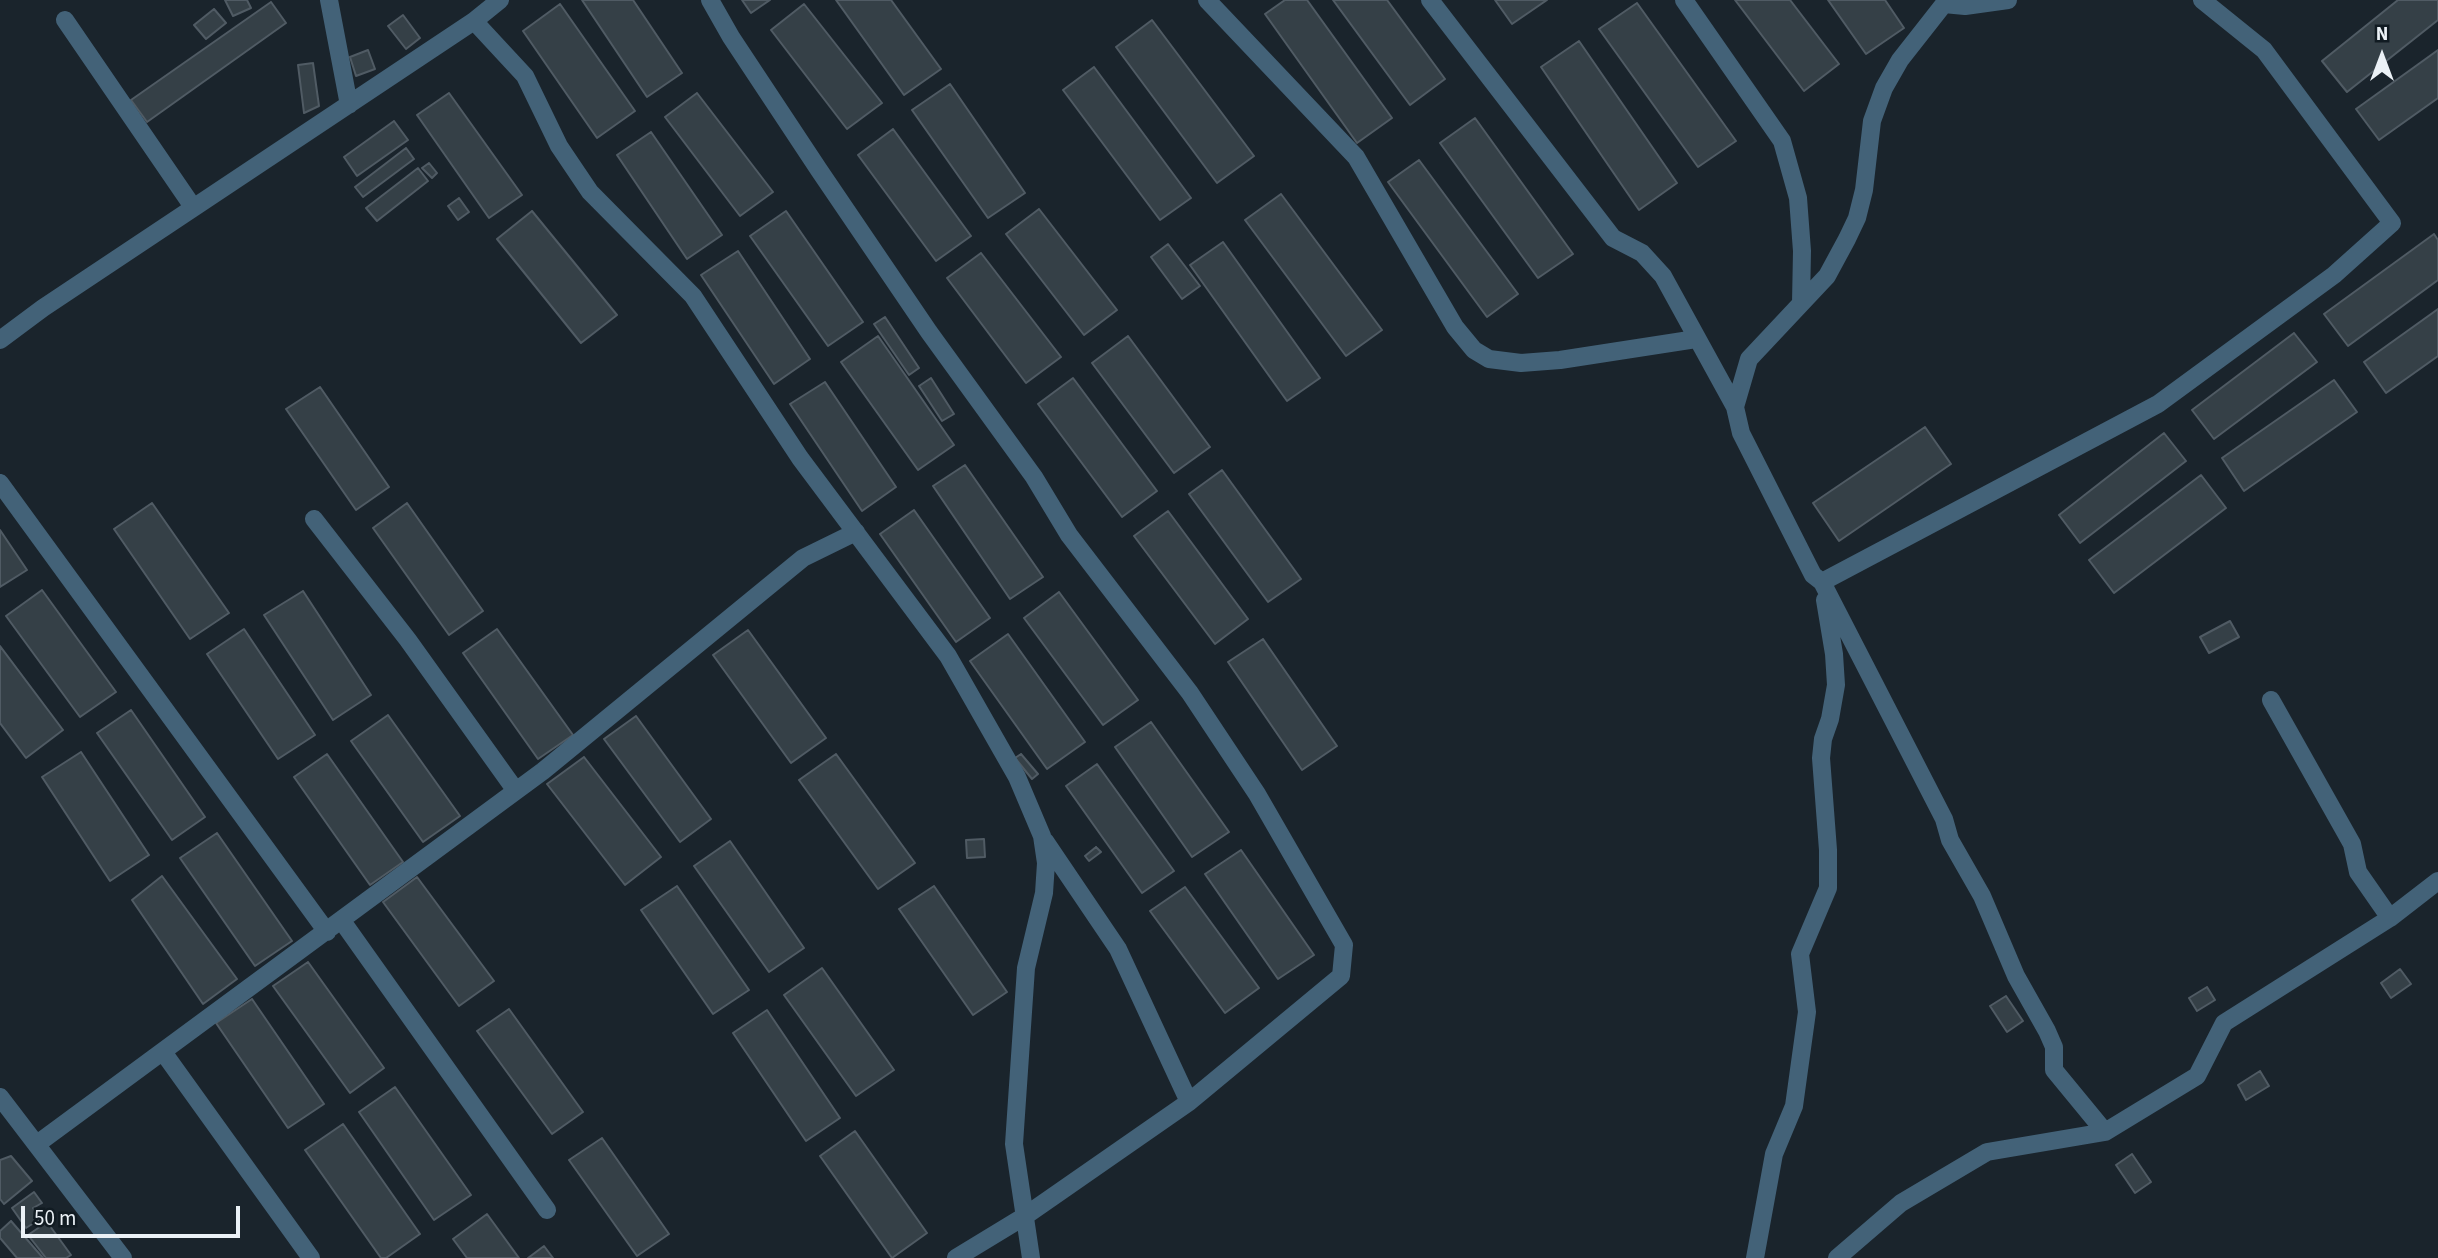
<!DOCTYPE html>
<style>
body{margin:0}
#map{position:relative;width:2438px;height:1258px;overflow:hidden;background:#1a242c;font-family:"Source Sans 3",sans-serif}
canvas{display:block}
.north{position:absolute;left:2347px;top:21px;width:70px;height:70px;-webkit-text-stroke:5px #111b22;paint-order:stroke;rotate:0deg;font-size:19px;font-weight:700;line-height:28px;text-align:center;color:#ebf1f6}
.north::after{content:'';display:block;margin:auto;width:24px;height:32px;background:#ebf1f6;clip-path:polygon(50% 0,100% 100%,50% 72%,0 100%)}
.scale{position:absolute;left:21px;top:1206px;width:219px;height:32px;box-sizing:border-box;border:4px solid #ebf1f6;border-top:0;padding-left:9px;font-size:21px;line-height:24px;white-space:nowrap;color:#ebf1f6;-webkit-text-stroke:5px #111b22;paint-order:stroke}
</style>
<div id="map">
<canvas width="2438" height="1258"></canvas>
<div class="north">N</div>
<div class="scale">50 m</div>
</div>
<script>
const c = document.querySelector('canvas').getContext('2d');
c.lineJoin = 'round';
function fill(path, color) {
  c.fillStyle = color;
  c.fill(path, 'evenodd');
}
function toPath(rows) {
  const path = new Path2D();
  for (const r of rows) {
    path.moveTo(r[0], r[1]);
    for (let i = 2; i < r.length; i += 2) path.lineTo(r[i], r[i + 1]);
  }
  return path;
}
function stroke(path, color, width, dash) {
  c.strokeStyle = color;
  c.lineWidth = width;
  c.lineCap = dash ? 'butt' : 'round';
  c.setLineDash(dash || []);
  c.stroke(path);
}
const building = toPath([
 [225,0,247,0,251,8,233,16,225,0],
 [582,0,633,0,682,73,647,97,582,0],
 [742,0,770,0,751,13,742,0],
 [836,0,891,0,941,69,904,95,836,0],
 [1285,0,1307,0,1392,118,1357,143,1265,14,1285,0],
 [1333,0,1387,0,1445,79,1410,105,1333,0],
 [1495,0,1547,0,1512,24,1495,0],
 [1735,0,1790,0,1839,64,1804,91,1735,0],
 [1828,0,1885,0,1904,28,1866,54,1828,0],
 [2398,0,2438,0,2438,20,2347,92,2322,61,2398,0],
 [271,2,286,23,147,122,131,100,271,2],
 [1637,3,1736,141,1698,167,1599,29,1637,3],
 [560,4,635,111,597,138,523,31,560,4],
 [804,4,882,103,847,129,771,30,804,4],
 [214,9,226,23,206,39,194,25,214,9],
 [403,15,420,38,406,49,388,26,403,15],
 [1152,20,1254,156,1217,183,1116,47,1152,20],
 [1579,41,1677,183,1639,210,1541,67,1579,41],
 [368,50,375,69,356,76,350,57,368,50],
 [2438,50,2438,98,2379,140,2356,109,2438,50],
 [313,63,319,106,304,113,298,65,313,63],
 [1094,67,1191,198,1160,220,1063,90,1094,67],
 [950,84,1025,193,988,218,912,110,950,84],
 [449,93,522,195,489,218,417,115,449,93],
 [697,93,773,192,740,216,665,117,697,93],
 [1475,118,1573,254,1538,278,1440,143,1475,118],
 [394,121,408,140,357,176,344,157,394,121],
 [893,129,971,236,936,261,858,155,893,129],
 [651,132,722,235,687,259,617,155,651,132],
 [406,148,414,159,363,197,355,187,406,148],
 [1419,160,1518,294,1487,317,1388,182,1419,160],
 [429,163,437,173,432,178,422,168,429,163],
 [418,168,428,181,377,221,366,208,418,168],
 [1281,194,1382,330,1346,356,1245,220,1281,194],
 [459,198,469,212,458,220,448,206,459,198],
 [1039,209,1117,310,1084,335,1006,234,1039,209],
 [532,211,617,315,581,343,497,239,532,211],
 [786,211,863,322,828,346,750,236,786,211],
 [2434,234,2438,240,2438,280,2348,346,2324,314,2434,234],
 [1223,242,1320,378,1287,401,1190,265,1223,242],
 [1168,244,1200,286,1182,299,1151,257,1168,244],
 [738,251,810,359,774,384,701,275,738,251],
 [981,253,1061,357,1026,383,947,278,981,253],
 [2438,309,2438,356,2386,393,2364,362,2438,309],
 [885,317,919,368,909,375,874,324,885,317],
 [2294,333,2317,362,2214,439,2192,410,2294,333],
 [878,336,954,445,918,470,841,362,878,336],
 [1128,336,1210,447,1174,473,1092,363,1128,336],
 [931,378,954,414,942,421,919,386,931,378],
 [1073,378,1157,491,1122,517,1038,404,1073,378],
 [2334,380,2357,412,2244,491,2222,458,2334,380],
 [825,382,896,487,862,511,790,404,825,382],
 [320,387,389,487,356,510,286,409,320,387],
 [1925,427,1951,464,1839,541,1813,503,1925,427],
 [2164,433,2186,461,2080,543,2059,515,2164,433],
 [965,465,1043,577,1010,599,933,486,965,465],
 [1222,470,1301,579,1268,602,1189,494,1222,470],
 [2201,475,2226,508,2114,593,2089,560,2201,475],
 [152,503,229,613,190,639,114,529,152,503],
 [407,503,483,611,449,635,373,528,407,503],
 [914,510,990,618,956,642,880,534,914,510],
 [1168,511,1248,619,1215,644,1134,536,1168,511],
 [0,530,27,570,0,587,0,530],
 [42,590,116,692,80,717,6,616,42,590],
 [303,591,371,695,333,720,264,615,303,591],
 [1059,592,1138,700,1103,725,1024,618,1059,592],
 [2230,621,2239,637,2209,653,2200,637,2230,621],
 [244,629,315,735,278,759,207,654,244,629],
 [497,629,573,735,538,759,463,653,497,629],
 [748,630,826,738,791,763,713,655,748,630],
 [1008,634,1085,742,1047,769,970,661,1008,634],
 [1263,639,1337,746,1302,770,1228,662,1263,639],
 [0,646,63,730,26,758,0,723,0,646],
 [131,710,205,817,172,840,97,733,131,710],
 [388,715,460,816,423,842,351,741,388,715],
 [636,716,711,819,680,842,604,739,636,716],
 [1151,722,1229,832,1192,857,1115,747,1151,722],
 [81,752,149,855,110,881,42,777,81,752],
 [327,754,403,862,370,885,294,777,327,754],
 [836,754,915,863,878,889,799,780,836,754],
 [1021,754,1038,774,1032,779,1015,758,1021,754],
 [584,757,661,857,625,885,547,784,584,757],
 [1097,764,1174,871,1142,893,1066,786,1097,764],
 [217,833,292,941,255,966,180,858,217,833],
 [984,839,985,857,967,858,966,840,984,839],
 [730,841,804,948,769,972,694,866,730,841],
 [1096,847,1101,852,1089,861,1085,856,1096,847],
 [1241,850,1314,955,1278,979,1205,874,1241,850],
 [162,876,237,979,203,1004,132,900,162,876],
 [417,877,494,981,459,1006,383,902,417,877],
 [677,886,749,990,713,1014,641,910,677,886],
 [934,886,1007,992,973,1015,899,909,934,886],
 [1185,887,1259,988,1225,1013,1150,911,1185,887],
 [308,962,384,1068,350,1093,273,986,308,962],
 [822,968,894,1070,856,1096,784,995,822,968],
 [2400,969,2411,984,2391,998,2381,983,2400,969],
 [2207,987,2215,1000,2197,1011,2189,998,2207,987],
 [2006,996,2023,1021,2007,1032,1990,1006,2006,996],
 [252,999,324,1104,288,1128,216,1023,252,999],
 [509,1009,583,1112,552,1134,477,1031,509,1009],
 [767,1010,840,1118,806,1141,733,1033,767,1010],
 [2260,1071,2269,1086,2246,1100,2238,1085,2260,1071],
 [395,1087,471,1195,434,1220,359,1112,395,1087],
 [343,1124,420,1234,386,1258,381,1258,305,1150,343,1124],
 [855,1131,927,1233,892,1258,820,1156,855,1131],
 [602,1138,669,1234,637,1256,569,1160,602,1138],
 [2132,1154,2151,1182,2135,1193,2116,1165,2132,1154],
 [11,1156,32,1181,4,1204,0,1199,0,1160,11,1156],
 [34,1192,42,1203,33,1208,40,1219,26,1228,12,1208,34,1192],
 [487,1214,519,1258,467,1258,453,1239,487,1214],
 [11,1221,43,1258,17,1258,0,1238,0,1231,11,1221],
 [47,1222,71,1255,66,1258,46,1258,28,1235,47,1222],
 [544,1246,553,1258,528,1258,544,1246]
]);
fill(building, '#354047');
stroke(building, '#505b64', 2);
stroke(toPath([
 [329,0,349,105],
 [710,0,731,37,819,170,929,332,1034,477,1069,535,1190,693,1257,794,1344,945,1341,976,1189,1102,1025,1216,956,1258],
 [1207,0,1356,157,1455,327,1474,350,1489,359,1521,363,1560,360,1696,339],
 [1430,0,1613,238,1642,253,1663,276,1735,407],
 [1684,0,1782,141,1798,198,1802,251,1801,303],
 [2008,0,1965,6,1944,4,1900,60,1884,88,1872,121,1864,190,1857,218,1847,239,1827,276,1749,359,1735,407,1741,433,1813,575,1822,582,1944,819,1950,840,1982,896,2016,976,2047,1031,2054,1047,2054,1070,2105,1132],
 [65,20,193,207],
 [474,21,525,76,559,146,590,192,693,296,800,458,948,656,1017,777,1042,836,1046,863,1044,893,1026,968,1014,1144,1031,1258],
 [0,340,43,308,474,21,500,0],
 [0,483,327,932],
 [314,519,408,640,516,791],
 [1822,582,2158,404,2334,275,2392,223,2264,50,2202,0],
 [2271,700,2352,844,2358,872,2390,918],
 [1045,841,1118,949,1189,1102],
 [342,921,547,1210],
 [163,1052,311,1258],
 [0,1097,123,1258],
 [37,1144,543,771,803,558,856,532],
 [1755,1258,1774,1154,1794,1106,1807,1012,1800,954,1828,888,1828,850,1821,758,1823,739,1830,719,1836,685,1834,654,1825,600],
 [1837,1258,1901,1203,1987,1152,2105,1132,2197,1076,2224,1023,2390,918,2438,881]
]), '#436278', 18);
</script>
